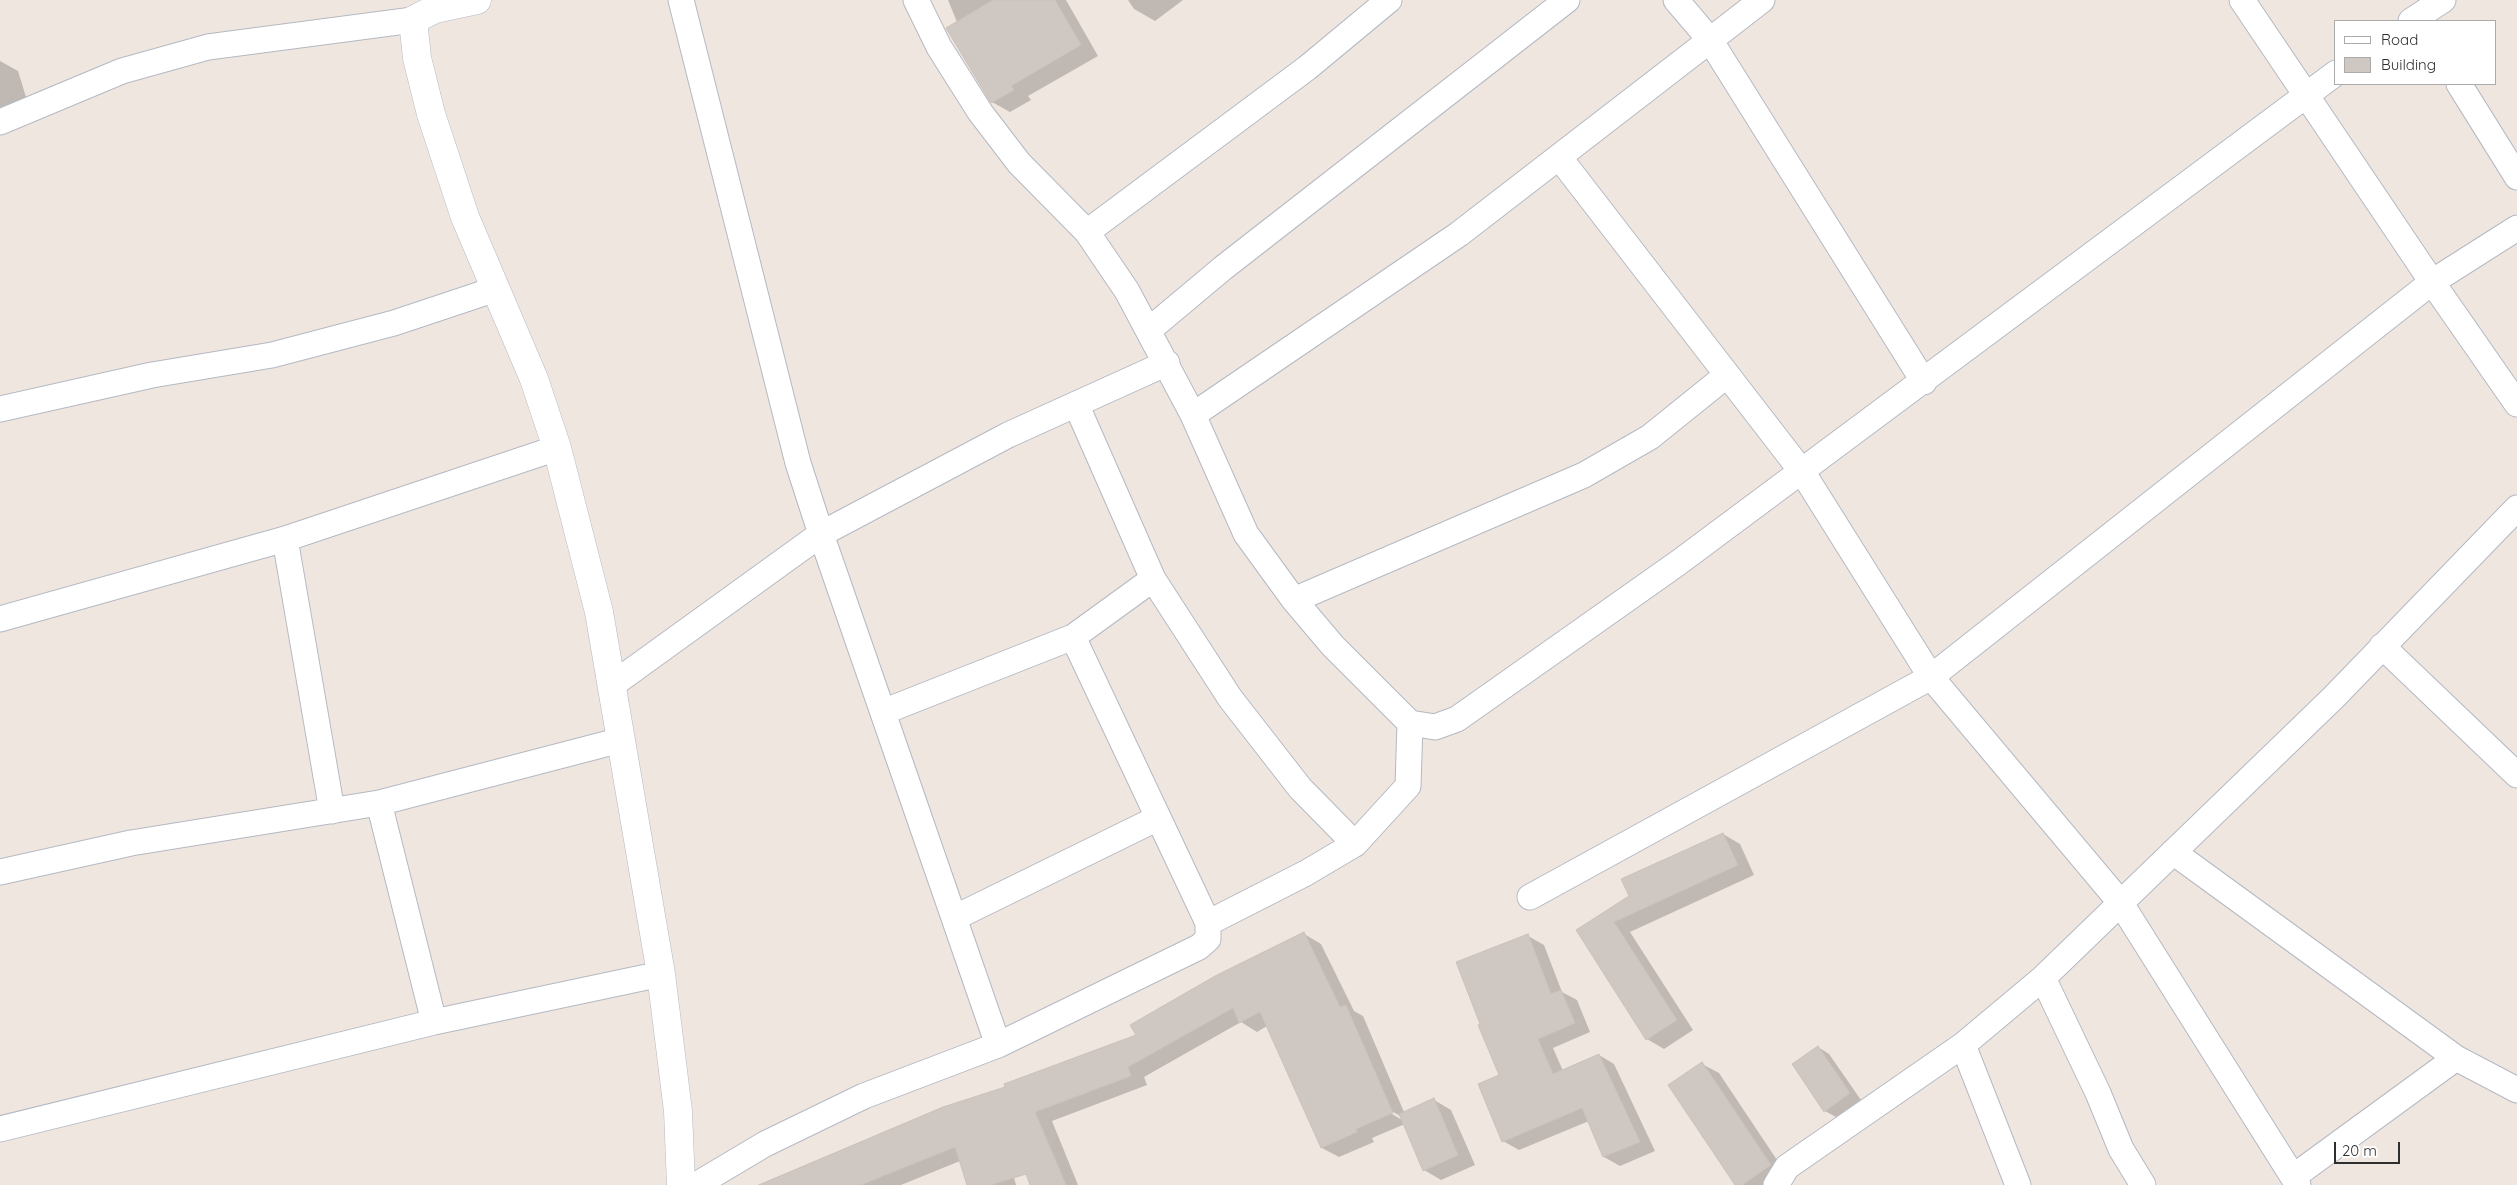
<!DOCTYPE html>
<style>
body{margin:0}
#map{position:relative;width:2517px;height:1185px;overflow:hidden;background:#f0e6e0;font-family:Quicksand,sans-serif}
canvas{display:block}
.legend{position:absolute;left:2334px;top:20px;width:162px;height:65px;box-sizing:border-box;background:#fff;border:1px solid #ababab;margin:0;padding:6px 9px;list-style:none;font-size:15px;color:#2e2e2e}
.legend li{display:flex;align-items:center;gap:10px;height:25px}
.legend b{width:25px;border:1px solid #ababab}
.scale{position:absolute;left:2334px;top:1142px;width:66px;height:22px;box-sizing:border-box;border:2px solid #2e2e2e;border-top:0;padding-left:6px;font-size:15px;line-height:18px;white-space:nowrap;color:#2e2e2e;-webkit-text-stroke:4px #fff;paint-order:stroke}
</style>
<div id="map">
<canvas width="2517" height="1185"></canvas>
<ul class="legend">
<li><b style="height:6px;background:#fff"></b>Road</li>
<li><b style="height:14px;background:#cfc7c1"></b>Building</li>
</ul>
<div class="scale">20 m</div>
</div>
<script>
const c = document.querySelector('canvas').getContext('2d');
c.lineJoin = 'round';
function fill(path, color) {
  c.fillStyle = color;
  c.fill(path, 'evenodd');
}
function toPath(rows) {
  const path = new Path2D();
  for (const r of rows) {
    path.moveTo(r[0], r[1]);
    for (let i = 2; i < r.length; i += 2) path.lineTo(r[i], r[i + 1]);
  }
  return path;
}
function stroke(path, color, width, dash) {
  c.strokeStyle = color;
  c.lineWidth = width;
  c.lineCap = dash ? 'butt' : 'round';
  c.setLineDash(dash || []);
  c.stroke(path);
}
fill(toPath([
 [948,0,1066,0,1098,56,1028,96,1031,100,1010,112,992,102,947,28,957,22],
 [1128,0,1183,0,1155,21,1134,9],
 [0,61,18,71,30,110,0,120],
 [1723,834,1740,844,1754,875,1630,932,1693,1030,1664,1049,1647,1039,1578,930],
 [1304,934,1321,944,1354,1011,1363,1016,1404,1112,1434,1100,1451,1110,1475,1165,1441,1180,1424,1170,1405,1124,1372,1138,1374,1142,1339,1157,1322,1148,1267,1026,1257,1032,1241,1022,1144,1077,1147,1085,1052,1121,1078,1185,1031,1185,1020,1156,1009,1160,1016,1185,967,1185,960,1161,901,1185,758,1185,943,1108,1007,1088,1138,1036],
 [1388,1109,1402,1117,1402,1120,1387,1111],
 [1528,936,1544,945,1562,992,1577,1000,1590,1032,1553,1048,1563,1071,1599,1055,1614,1064,1655,1151,1620,1166,1604,1157,1589,1121,1519,1150,1503,1141,1501,1075],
 [1818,1047,1829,1054,1861,1100,1836,1117,1825,1111],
 [1702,1064,1719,1073,1787,1175,1773,1185,1737,1185]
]), '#0003');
const building = toPath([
 [993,0,1055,0,1081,45,1011,86,1014,90,991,103,946,28,993,0],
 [1723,833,1738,865,1614,922,1677,1020,1646,1040,1576,930,1629,896,1621,879,1723,833],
 [1304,932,1340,1007,1346,1005,1393,1113,1356,1129,1357,1132,1321,1148,1260,1012,1239,1023,1233,1008,1128,1067,1131,1076,1035,1112,1066,1185,1030,1185,1026,1174,991,1185,967,1185,955,1147,861,1185,759,1185,943,1107,1005,1087,1004,1084,1136,1035,1130,1025,1215,976,1304,932],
 [1528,934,1551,994,1561,990,1575,1023,1538,1039,1553,1074,1599,1054,1640,1142,1603,1157,1582,1108,1502,1142,1478,1084,1499,1075,1478,1025,1480,1024,1456,962,1528,934],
 [1818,1046,1850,1093,1824,1112,1792,1064,1818,1046],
 [1702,1062,1771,1165,1742,1185,1735,1185,1668,1085,1702,1062],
 [1434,1098,1458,1155,1423,1171,1399,1114,1434,1098]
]);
fill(building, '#cfc7c1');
stroke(building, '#ccc1b9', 1);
const street = toPath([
 [681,0,798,463,821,534,1008,435,1167,363],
 [916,0,939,47,980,112,1019,163,1087,232,1127,291,1193,415,1246,534,1294,600,1333,646,1410,723,1435,727,1457,719,1678,563,2336,73],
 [1676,0,1710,40,1924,382],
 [2242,0,2432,282,2517,404],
 [2411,21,2443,0],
 [2459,84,2517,177],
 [0,122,122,71,208,47,413,20],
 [1559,157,1803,473,1931,677,2120,902,2298,1185],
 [1087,232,1307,68,1389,0],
 [1149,330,1223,268,1567,0],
 [1076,404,1153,579,1230,698,1300,788,1355,844],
 [0,409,152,375,272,355,394,323,496,289],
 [1193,415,1459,234,1762,0],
 [285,539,332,811],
 [1294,600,1584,475,1650,437,1727,375],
 [0,619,285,539,557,448],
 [2382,646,2517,775],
 [612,685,821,534,998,1045],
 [883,712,1073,637,1153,579],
 [379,803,434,1022],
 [2173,852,2456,1058,2517,1090],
 [0,872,131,843,379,803,621,740],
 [1530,897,1931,677,2432,282,2517,228],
 [954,918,1158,818],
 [1208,923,1306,873,1355,844,1408,786,1410,723],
 [2043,978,2098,1093,2121,1149,2143,1185],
 [1963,1045,2018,1185],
 [0,1129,434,1022,661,974],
 [2293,1177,2456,1058],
 [696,1185,765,1144,864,1096,998,1045,1199,947,1208,939,1208,923,1073,637],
 [1776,1185,1787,1167,1963,1045,2043,978,2334,697,2517,508]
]);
const secondary = toPath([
 [477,0,435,9,413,20,417,58,431,114,465,217,534,379,557,448,599,612,661,974,678,1111,681,1185]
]);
stroke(street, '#b4b9c2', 27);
stroke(secondary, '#b4b9c2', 29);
stroke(street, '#fff', 25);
stroke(secondary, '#fff', 28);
</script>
